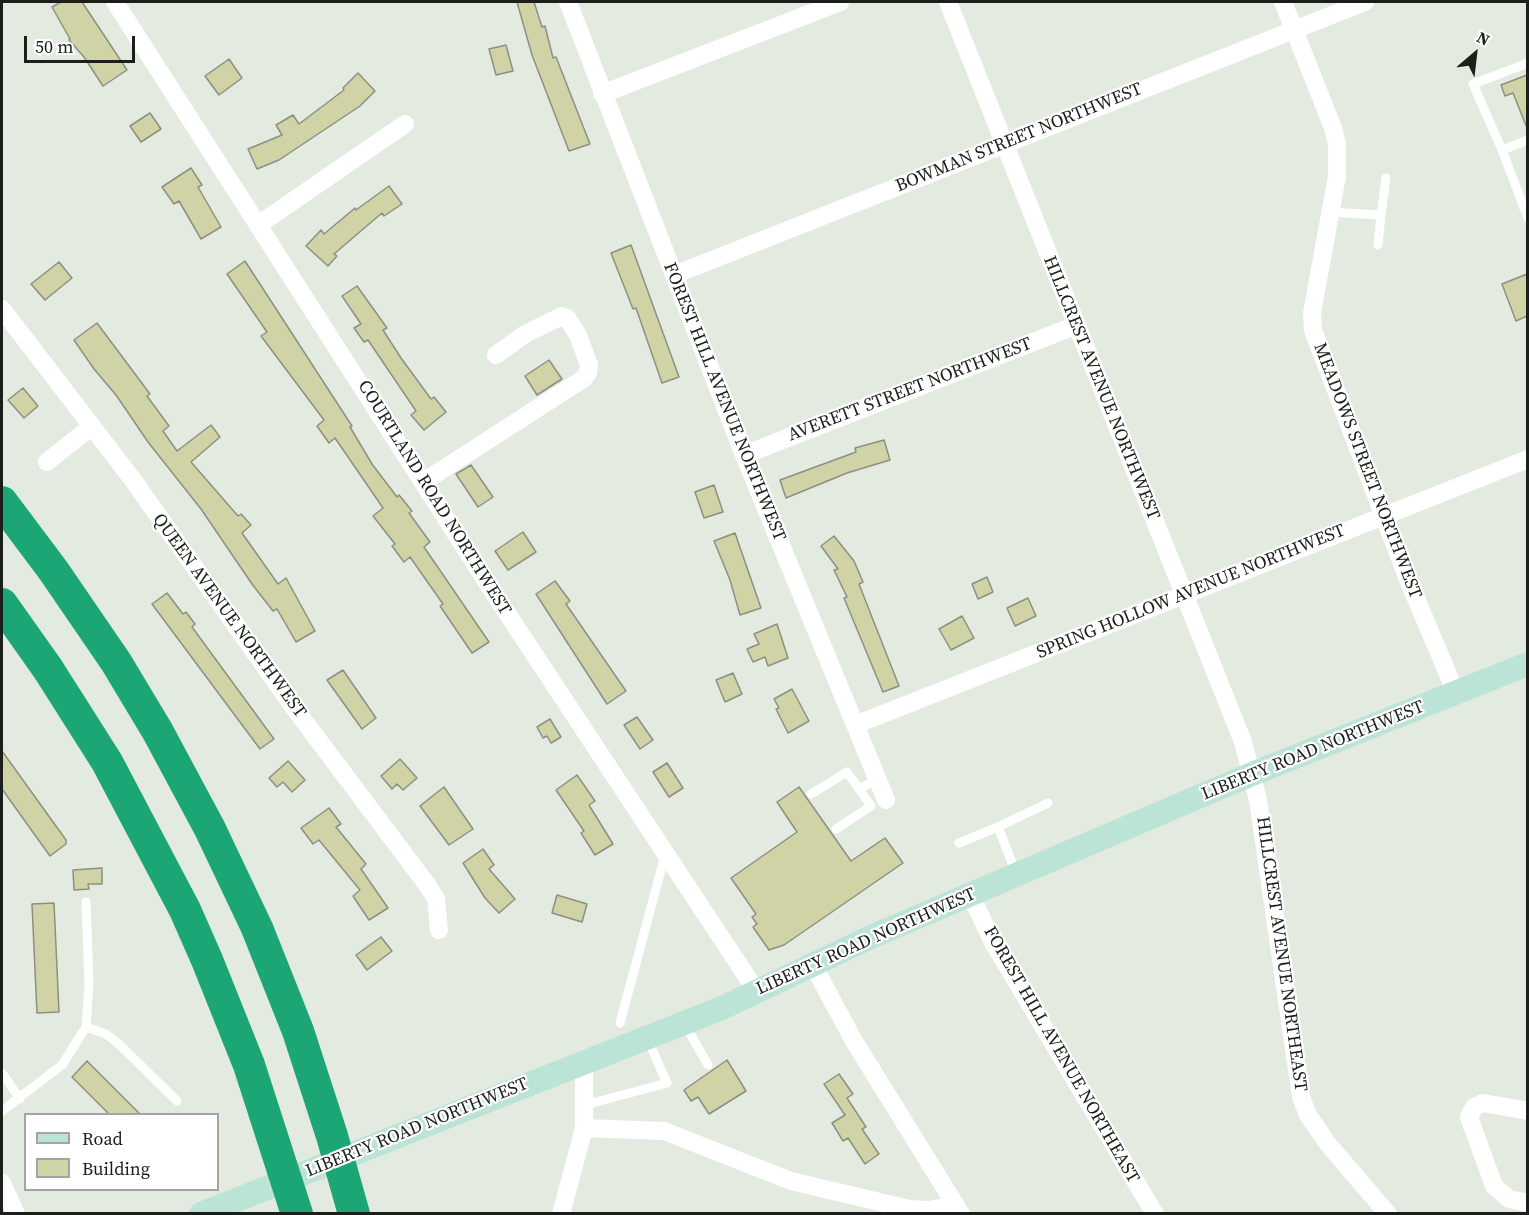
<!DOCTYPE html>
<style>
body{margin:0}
#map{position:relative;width:1529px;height:1215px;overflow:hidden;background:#e3ebe0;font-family:"Source Serif 4",serif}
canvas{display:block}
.frame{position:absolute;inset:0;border:3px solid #1b1e1a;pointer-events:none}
.legend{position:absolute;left:24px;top:1113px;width:195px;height:78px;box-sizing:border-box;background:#fff;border:2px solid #a4a5a3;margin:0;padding:8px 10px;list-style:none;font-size:18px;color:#1b1e1a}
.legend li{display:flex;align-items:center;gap:12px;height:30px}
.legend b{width:30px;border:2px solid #a4a5a3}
.north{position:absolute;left:1445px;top:24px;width:60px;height:60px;-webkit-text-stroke:4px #fff;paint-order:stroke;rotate:28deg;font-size:16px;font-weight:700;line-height:24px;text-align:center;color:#1b1e1a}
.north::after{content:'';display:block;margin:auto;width:21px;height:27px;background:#1b1e1a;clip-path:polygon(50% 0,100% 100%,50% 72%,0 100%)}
.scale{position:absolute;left:24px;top:36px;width:111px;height:27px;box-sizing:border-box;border:3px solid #1b1e1a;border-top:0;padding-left:8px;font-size:18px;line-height:21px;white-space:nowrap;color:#1b1e1a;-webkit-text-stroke:4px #fff;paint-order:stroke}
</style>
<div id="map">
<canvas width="1529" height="1215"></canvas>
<div class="frame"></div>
<ul class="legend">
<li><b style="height:8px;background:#bbe4d6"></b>Road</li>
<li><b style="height:16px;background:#d0d3a5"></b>Building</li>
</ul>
<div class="north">N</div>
<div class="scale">50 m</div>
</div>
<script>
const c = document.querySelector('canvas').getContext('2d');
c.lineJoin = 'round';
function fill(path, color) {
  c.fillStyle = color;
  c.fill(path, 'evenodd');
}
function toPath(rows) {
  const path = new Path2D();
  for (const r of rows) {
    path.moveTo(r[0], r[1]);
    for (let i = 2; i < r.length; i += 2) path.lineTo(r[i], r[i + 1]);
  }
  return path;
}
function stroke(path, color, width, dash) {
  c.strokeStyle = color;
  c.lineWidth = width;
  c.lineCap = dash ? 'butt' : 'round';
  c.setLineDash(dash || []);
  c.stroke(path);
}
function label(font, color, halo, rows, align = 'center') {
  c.font = font + ' "Source Serif 4",serif';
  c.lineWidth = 4.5;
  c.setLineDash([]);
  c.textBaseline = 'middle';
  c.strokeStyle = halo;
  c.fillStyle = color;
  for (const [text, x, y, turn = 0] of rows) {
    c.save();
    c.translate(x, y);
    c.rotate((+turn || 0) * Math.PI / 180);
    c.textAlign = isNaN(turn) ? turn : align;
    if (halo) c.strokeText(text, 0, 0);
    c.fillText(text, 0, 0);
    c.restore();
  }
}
const building = toPath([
 [61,2,82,2,127,70,103,86,84,57,69,40,70,39,52,7,61,2],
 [517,2,534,2,542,27,545,26,553,58,556,57,590,144,569,151,532,55,517,2],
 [506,45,513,71,496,75,489,49,506,45],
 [229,59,242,78,219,95,205,76,229,59],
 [358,73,375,91,360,106,279,160,257,169,248,149,282,135,276,125,293,115,299,124,344,90,343,88,358,73],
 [1527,75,1527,128,1513,93,1505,96,1501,85,1527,75],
 [150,113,161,129,141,142,130,126,150,113],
 [191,168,202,185,198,187,221,227,201,239,179,201,174,204,162,187,191,168],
 [389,186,402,204,384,216,382,213,334,254,337,256,328,266,306,246,321,230,324,234,355,208,356,210,389,186],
 [631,245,679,377,662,383,636,308,633,309,611,253,631,245],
 [245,261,352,426,350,427,372,464,397,497,399,495,412,511,409,513,430,542,424,547,489,642,472,653,440,606,443,604,410,557,404,562,392,546,395,544,373,516,383,508,335,438,329,443,317,426,324,420,261,336,267,332,227,274,245,261],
 [59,262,72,278,45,300,31,284,59,262],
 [1527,274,1527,316,1516,321,1502,284,1527,274],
 [357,286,387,328,383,330,401,358,431,399,434,397,446,412,424,430,411,415,416,411,368,340,364,342,354,328,361,324,342,296,357,286],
 [97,323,150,394,147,396,169,426,163,431,177,451,211,425,220,437,191,462,238,516,241,514,251,525,242,533,278,584,286,578,315,631,296,642,277,609,273,611,252,584,201,509,148,442,116,395,94,369,74,340,97,323],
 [549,360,562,379,537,395,525,376,549,360],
 [23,388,38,406,24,418,8,400,23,388],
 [884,440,890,460,847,473,786,498,780,480,856,452,855,448,884,440],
 [471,465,493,497,478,507,456,474,471,465],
 [714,485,723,512,704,518,695,492,714,485],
 [523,532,536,552,508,570,495,551,523,532],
 [735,533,761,608,740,615,730,580,714,541,735,533],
 [834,536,854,561,863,582,859,584,899,686,883,692,844,598,847,597,834,570,838,569,821,546,834,536],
 [987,577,993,592,978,599,972,584,987,577],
 [555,581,570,601,566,604,626,691,607,704,536,594,555,581],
 [167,593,183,614,186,612,195,624,192,627,274,739,260,749,152,604,167,593],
 [1028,598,1036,616,1015,626,1007,608,1028,598],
 [962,616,974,638,951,650,939,629,962,616],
 [777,624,788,658,768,666,765,657,753,662,747,649,759,644,754,634,777,624],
 [343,670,376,718,362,729,327,680,343,670],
 [733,673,742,694,725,702,716,680,733,673],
 [792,689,809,721,788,733,776,709,779,708,774,699,792,689],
 [637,717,653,740,640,749,624,725,637,717],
 [550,719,561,737,551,743,547,736,543,738,537,727,550,719],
 [2,751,66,840,66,844,50,856,2,789,2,751],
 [400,759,417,778,403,790,397,784,392,789,381,776,400,759],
 [288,761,305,780,292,792,283,782,277,787,269,778,288,761],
 [667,763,683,788,669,797,653,772,667,763],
 [577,775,595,801,589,805,613,844,595,855,581,833,584,831,556,790,577,775],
 [444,787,473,829,449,845,420,806,444,787],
 [799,787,851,861,885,838,903,863,784,945,769,950,753,927,757,924,752,917,756,914,731,878,797,832,777,802,799,787],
 [329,808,341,824,336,827,366,864,361,869,388,908,369,920,353,896,360,890,319,840,313,844,301,828,329,808],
 [483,849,494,865,489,869,515,899,499,913,485,898,463,863,483,849],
 [102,868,102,884,88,884,89,889,74,890,73,870,102,868],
 [557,895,587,904,582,922,552,913,557,895],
 [54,903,59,1012,37,1013,32,904,54,903],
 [381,937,392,951,367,970,356,955,381,937],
 [727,1060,746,1091,709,1114,698,1097,691,1101,684,1090,727,1060],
 [87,1061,140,1114,109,1114,72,1077,87,1061],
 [839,1074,853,1094,847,1098,866,1127,862,1129,879,1154,865,1164,848,1138,843,1141,832,1123,845,1115,824,1084,839,1074]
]);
fill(building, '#d0d3a5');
stroke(building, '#8e8f83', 1.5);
stroke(toPath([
 [1528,63,1473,84,1502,150,1528,140],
 [1502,150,1528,218],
 [1330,212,1381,215,1378,245],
 [1381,215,1386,178],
 [811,794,847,772,859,789,878,779],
 [836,829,871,806,859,789],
 [959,843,998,827],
 [1016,873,998,827,1048,803],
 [620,1023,665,855],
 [684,1023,708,1065],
 [86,1027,106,1034,119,1044,177,1101],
 [2,1073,20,1099],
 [585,1105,667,1083,647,1038],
 [2,1111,62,1065,86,1027,89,984,86,902]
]), '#fff', 9);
stroke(toPath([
 [115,2,497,598,757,992],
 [568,2,744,455,886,800],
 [948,2,1243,742,1258,800,1301,1097,1308,1115,1328,1144,1388,1214],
 [1283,2,1333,128,1337,144,1337,176,1312,313,1313,330,1409,582,1456,693],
 [602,94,840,2],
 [258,225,405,124],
 [674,275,1365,2],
 [2,309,133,480,292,705,428,886,436,899,439,930],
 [744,455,1077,325],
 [47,462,92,426],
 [423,482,583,379,588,373,589,365,578,335,567,318,562,316,525,334,496,355],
 [855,725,1528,459],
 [970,894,994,944,1155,1214],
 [813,965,854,1041,961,1214],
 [1528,1111,1483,1103,1474,1107,1469,1117,1494,1186,1509,1199,1528,1203],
 [584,1128,664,1131,791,1181,909,1209,929,1210,956,1205],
 [2,1183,16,1214],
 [561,1214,584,1128,584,1062]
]), '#fff', 18);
stroke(toPath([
 [201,1214,722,1008,873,936,1252,774,1528,664]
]), '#bbe4d6', 24);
stroke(toPath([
 [2,502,53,570,116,662,158,732,210,829,257,928,298,1031,332,1136,354,1214],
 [2,604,48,669,107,762,185,910,207,960,249,1065,297,1214]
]), '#1ca676', 32);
label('18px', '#1b1e1a', '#fff', [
 ["BOWMAN STREET NORTHWEST",1019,138,-22],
 ["HILLCREST AVENUE NORTHWEST",1101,388,68],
 ["AVERETT STREET NORTHWEST",910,390,-21],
 ["FOREST HILL AVENUE NORTHWEST",724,402,68],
 ["MEADOWS STREET NORTHWEST",1367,471,69],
 ["COURTLAND ROAD NORTHWEST",434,498,58],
 ["SPRING HOLLOW AVENUE NORTHWEST",1191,592,-22],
 ["QUEEN AVENUE NORTHWEST",229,616,54],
 ["LIBERTY ROAD NORTHWEST",1313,751,-22],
 ["LIBERTY ROAD NORTHWEST",866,942,-24],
 ["HILLCREST AVENUE NORTHEAST",1281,954,82],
 ["FOREST HILL AVENUE NORTHEAST",1061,1055,60],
 ["LIBERTY ROAD NORTHWEST",417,1128,-22]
]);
</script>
